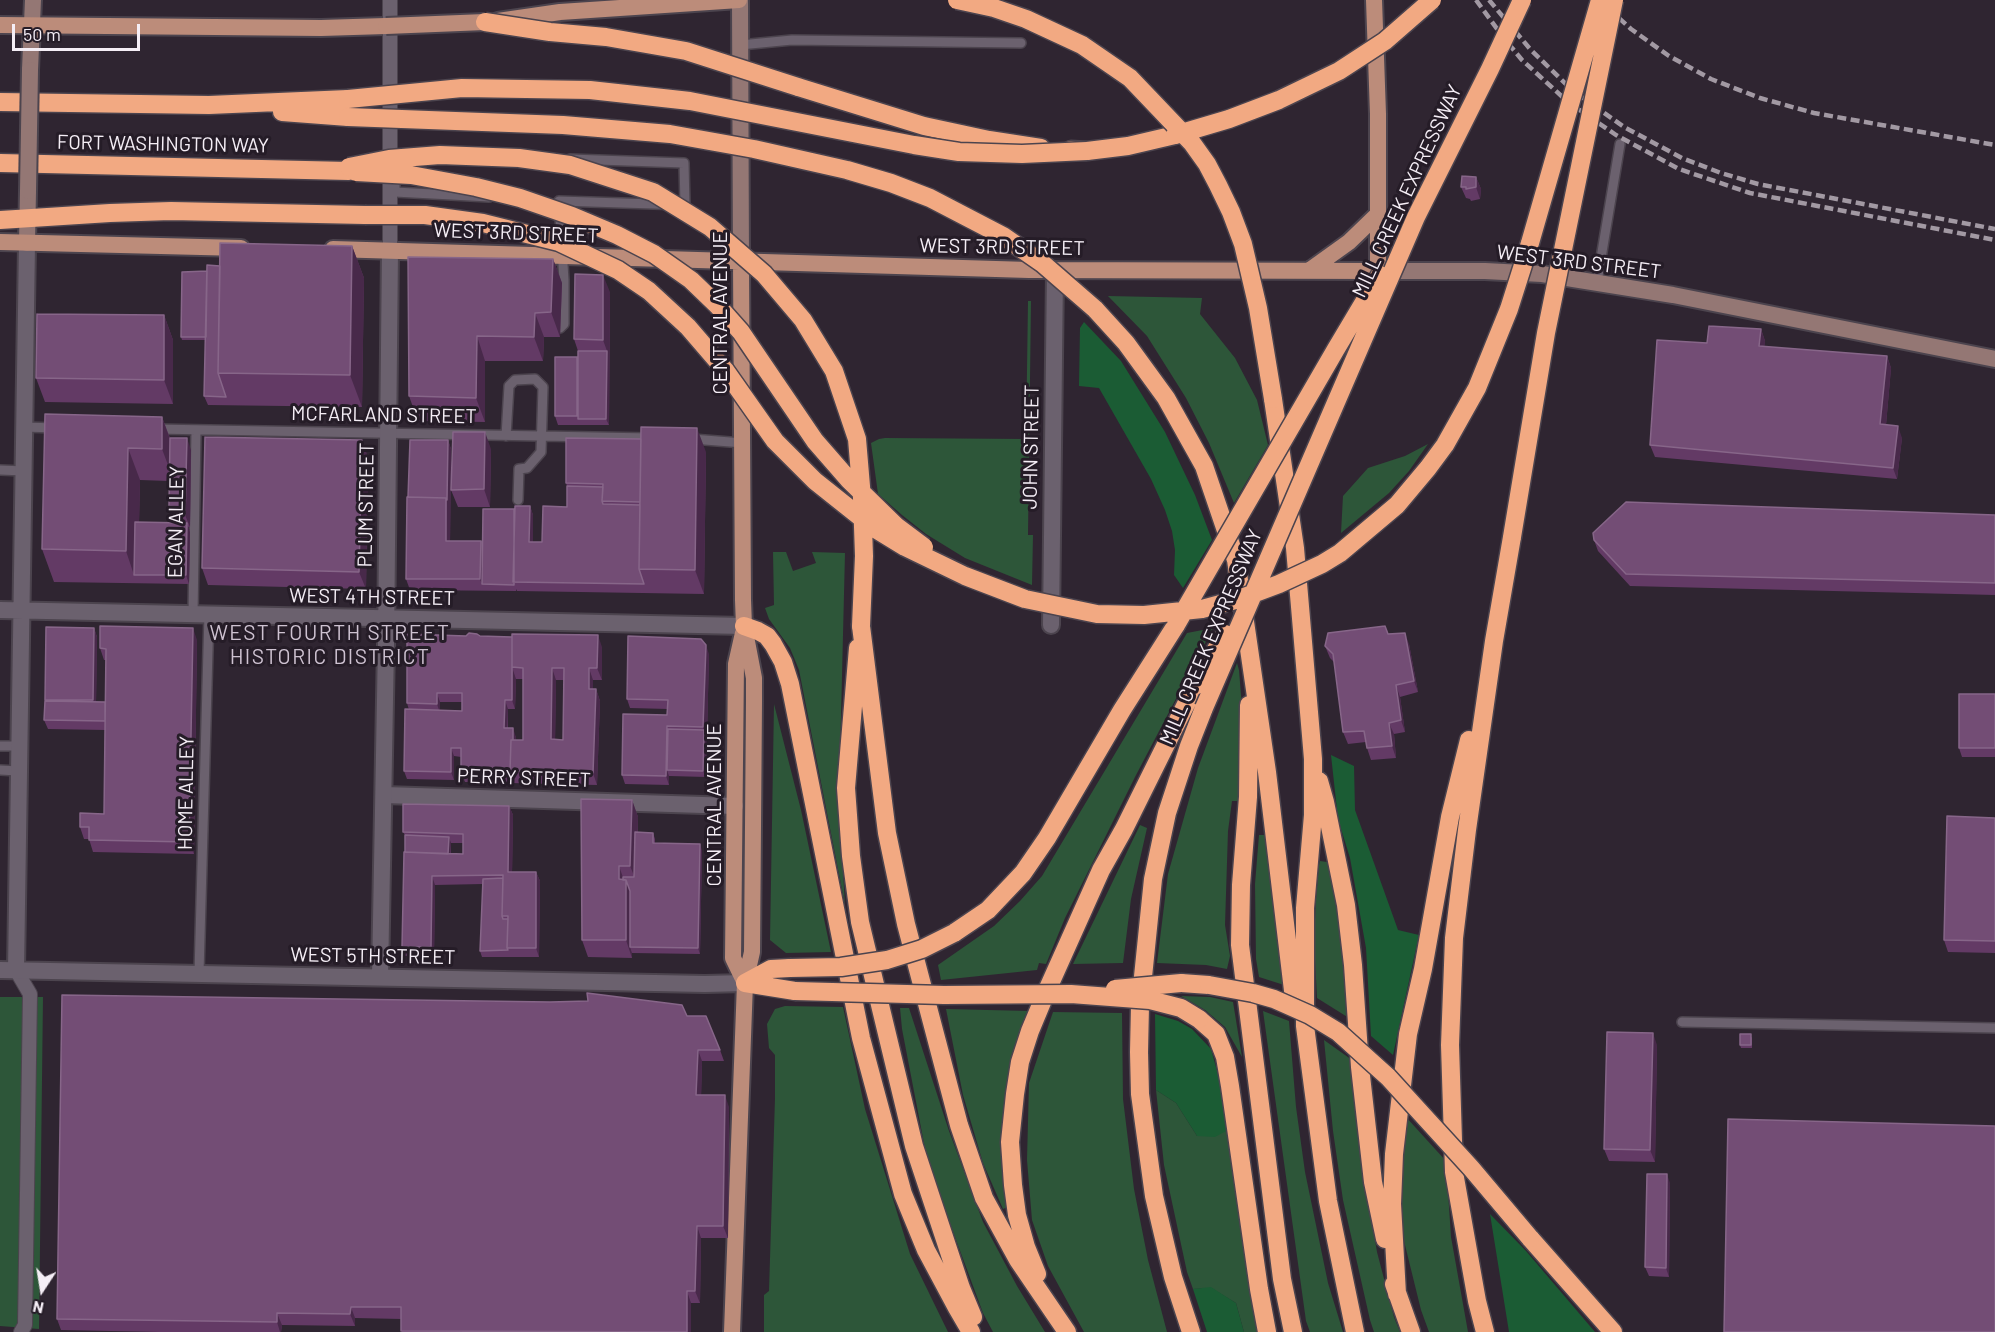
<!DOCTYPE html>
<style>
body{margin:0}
#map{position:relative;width:1995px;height:1332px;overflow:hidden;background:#2f2531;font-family:Barlow,sans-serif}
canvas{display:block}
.north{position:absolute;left:12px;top:1260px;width:60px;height:60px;-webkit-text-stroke:4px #251c27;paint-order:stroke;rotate:192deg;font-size:16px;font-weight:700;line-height:24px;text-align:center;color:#f5eef6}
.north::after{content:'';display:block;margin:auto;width:21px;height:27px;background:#f5eef6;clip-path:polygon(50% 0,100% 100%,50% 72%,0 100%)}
.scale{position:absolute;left:12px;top:24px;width:128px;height:27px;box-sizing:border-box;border:3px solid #f5eef6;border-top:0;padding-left:8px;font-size:18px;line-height:21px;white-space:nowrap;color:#f5eef6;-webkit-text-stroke:4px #251c27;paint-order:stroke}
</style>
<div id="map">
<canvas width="1995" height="1332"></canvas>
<div class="north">N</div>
<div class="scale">50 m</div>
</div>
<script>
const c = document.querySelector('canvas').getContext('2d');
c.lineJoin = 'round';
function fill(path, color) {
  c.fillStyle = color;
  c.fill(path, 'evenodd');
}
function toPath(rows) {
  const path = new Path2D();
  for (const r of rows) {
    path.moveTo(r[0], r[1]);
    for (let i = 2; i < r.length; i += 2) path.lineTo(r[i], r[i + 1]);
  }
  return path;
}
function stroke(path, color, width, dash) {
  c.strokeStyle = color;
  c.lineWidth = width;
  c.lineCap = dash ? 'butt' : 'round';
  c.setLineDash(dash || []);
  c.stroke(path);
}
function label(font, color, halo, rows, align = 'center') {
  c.font = font + ' Barlow,sans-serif';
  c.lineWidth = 6;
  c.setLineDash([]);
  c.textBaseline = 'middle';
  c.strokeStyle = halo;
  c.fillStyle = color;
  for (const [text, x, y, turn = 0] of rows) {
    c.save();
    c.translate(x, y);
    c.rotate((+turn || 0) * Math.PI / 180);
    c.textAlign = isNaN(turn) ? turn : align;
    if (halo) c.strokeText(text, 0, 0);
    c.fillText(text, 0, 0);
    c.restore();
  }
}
fill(toPath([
 [1108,296,1202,298,1200,314,1235,358,1257,400,1268,445,1234,503,1209,443,1186,398,1147,336],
 [1028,301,1031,301,1028,535,1033,535,1032,585,965,558,926,534,902,515,878,494,871,443,879,439,885,438,1026,439],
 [1428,444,1409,471,1389,493,1341,533,1343,496,1368,468,1405,456],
 [773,552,786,552,793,571,816,563,812,552,845,553,839,799,845,905,799,670,790,648,769,619,765,608,774,605],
 [1213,628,1135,777,1065,918,1046,964,1039,963,1037,970,941,980,938,965,994,926,1020,901,1042,876,1187,633],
 [1237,663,1239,670,1244,733,1240,801,1232,801,1228,831,1225,925,1230,956,1227,969,1206,965,1157,963,1168,874,1198,768],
 [774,704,801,810,831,952,786,953,770,940],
 [1140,825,1147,828,1131,899,1123,963,1073,964],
 [1259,835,1268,835,1284,985,1259,977,1256,959,1255,884],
 [1320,861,1327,862,1342,926,1349,1018,1317,998,1314,940,1316,899,1319,865],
 [1181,996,1210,997,1233,1002,1242,1057,1225,1027,1205,1010],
 [0,997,43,997,39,1329,0,1326],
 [785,1006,843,1007,865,1109,910,1254,948,1332,764,1332,764,1295,769,1291,775,1098,775,1055,769,1048,767,1024,775,1009],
 [900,1008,909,1008,949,1131,983,1222,1017,1286,1045,1332,993,1332,983,1313,928,1164,902,1029],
 [946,1009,1030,1011,1010,1206,1003,1209,983,1163,963,1095],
 [1263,1011,1289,1021,1296,1107,1305,1172,1328,1283,1343,1332,1310,1332,1306,1321],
 [1053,1012,1122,1013,1123,1099,1134,1189,1148,1260,1167,1332,1084,1332,1048,1266,1032,1220,1027,1160,1029,1083],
 [1324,1040,1352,1060,1366,1186,1377,1252,1394,1317,1400,1332,1374,1332,1370,1320,1343,1200,1333,1131],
 [1156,1090,1176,1103,1197,1136,1228,1130,1241,1230,1258,1332,1244,1332,1236,1303,1211,1288,1193,1289,1187,1272,1164,1165],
 [1405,1116,1446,1161,1451,1237,1468,1332,1429,1332,1421,1310,1403,1237,1400,1196]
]), '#2d5639');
fill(toPath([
 [1084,322,1121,361,1165,432,1195,495,1212,540,1183,588,1174,575,1175,550,1172,531,1165,510,1151,479,1099,388,1079,386,1080,328],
 [1331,755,1354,766,1355,810,1398,930,1419,935,1393,1055,1371,1036,1366,948,1350,858,1338,819],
 [1155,1014,1178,1021,1192,1029,1211,1049,1219,1078,1228,1130,1215,1137,1197,1136,1176,1103,1156,1090],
 [1490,1214,1526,1251,1595,1332,1509,1332],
 [1211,1287,1236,1303,1244,1332,1207,1332,1193,1289]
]), '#1b5c34');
const service = toPath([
 [740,45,792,40,1021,43],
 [395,183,395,192,489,197],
 [1597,282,1620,144],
 [560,328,564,324,564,280,559,201,685,205,684,163,570,159],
 [23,427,57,428],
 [155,429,651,438],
 [506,436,509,386,515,380,535,379,543,387,541,452,527,468,519,469,518,500],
 [692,439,743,443],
 [0,470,24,471],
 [193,614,196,430],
 [0,746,19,746],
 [0,770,18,771],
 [199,973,209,614],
 [1682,1022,1995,1028]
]);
const pedestrian = toPath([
 [390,0,390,249],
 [16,970,30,994,25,1325,21,1332]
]);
const minor = toPath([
 [1051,625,1055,270],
 [384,795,735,806]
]);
const tertiary = toPath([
 [0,610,744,626],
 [0,970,705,984,745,983],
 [16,970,27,243],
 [380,977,386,644,390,249]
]);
const secondary = toPath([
 [740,0,741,262],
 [30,70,33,0],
 [27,243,28,191],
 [1380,271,1485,271,1542,274,1673,295,1995,359]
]);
const primary = toPath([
 [498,21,560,12,739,0],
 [0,25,321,28,386,26],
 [0,242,241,248],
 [333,249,1029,270,1378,271,1378,114,1374,0],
 [1310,270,1349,242,1378,214],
 [743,633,736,664,733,958,745,983],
 [732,1332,745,983,752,952,754,701,754,678,744,626,743,600,741,262]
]);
const motorway = toPath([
 [798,87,924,126,989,140,1041,148],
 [0,102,209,105,348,99],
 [282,112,348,117],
 [1071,150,1087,151,1128,146,1175,135],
 [0,163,349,171],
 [0,220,110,213,171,211,365,215],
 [1095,309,1126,343,1166,398,1204,466,1236,560,1267,772,1294,999],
 [1273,399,1295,548,1313,759,1313,815,1305,908,1305,1026,1328,1201,1355,1332],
 [744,626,758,631,767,636,773,644,783,662,790,684,861,1038,903,1194,926,1250,957,1308,971,1332],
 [861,626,887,833,906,924,959,1125,984,1198,1018,1260,1067,1332],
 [858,648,846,788,851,856,860,922,914,1146,961,1288,973,1317],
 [1249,705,1248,797,1241,885,1240,945,1282,1279,1293,1332],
 [1319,781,1325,802,1346,905,1353,965,1360,1067,1373,1182,1385,1239],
 [954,933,988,910,1023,873,1047,838,1122,710,1176,625],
 [745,983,795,991],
 [745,983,771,969,790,968],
 [1181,983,1209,985],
 [1199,1019,1216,1034,1225,1057,1230,1086,1259,1289,1267,1332],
 [1530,1238,1613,1332],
 [1037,1274,1026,1247,1017,1215,1013,1185,1010,1142,1015,1094,1020,1062,1030,1031,1045,995,1101,870,1124,829,1195,686],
 [1394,1284,1411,1332],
 [1397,1294,1392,1204,1394,1154,1408,1034,1423,969,1450,817,1469,740],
 [1191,1332,1173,1277,1154,1196,1140,1094,1139,1052,1140,1006,1153,879,1167,813,1189,746,1204,708],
 [1485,1332,1477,1301,1454,1172,1450,1045,1454,938,1467,830,1494,641,1512,537]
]);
stroke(service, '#4c444e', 12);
stroke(pedestrian, '#4c444e', 16);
stroke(minor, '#4c444e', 20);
stroke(tertiary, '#4c444e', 20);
stroke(secondary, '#4c444e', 20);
stroke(primary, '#4c444e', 20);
stroke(motorway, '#4c444e', 21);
stroke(service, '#6b616e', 9);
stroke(pedestrian, '#6b616e', 14);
stroke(minor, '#6b616e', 16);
stroke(tertiary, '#6b616e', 16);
stroke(secondary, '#947774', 16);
stroke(primary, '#bc8c7a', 16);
stroke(motorway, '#f2a982', 18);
stroke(toPath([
 [1476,0,1503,37,1522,60,1568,102,1616,135,1679,169,1750,193,1995,240],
 [1489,0,1530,49,1572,90,1624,127,1682,158,1721,173,1758,184,1995,229],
 [1599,0,1631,29,1669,56,1711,79,1760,98,1814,113,1995,145]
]), '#a299a3', 4.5, [9, 4.5]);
const secondaryBridge = toPath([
 [28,191,30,70]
]);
const primaryBridge = toPath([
 [386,26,485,22]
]);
const motorwayBridge = toPath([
 [957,0,994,8,1026,19,1082,45,1130,78,1192,143,1207,164,1218,185,1231,212,1243,244,1258,308,1273,399],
 [485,22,550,32,606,37,686,51,798,87],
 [348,99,462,88,590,90,690,101,914,145,959,152,1022,154,1087,151],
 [348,117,563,125,670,134,754,149,847,170,891,183,930,198,1003,236,1042,263,1095,309],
 [1175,135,1229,119,1279,100,1339,71,1385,41,1432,0],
 [349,167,389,159,440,155,519,158,570,165,653,192,710,227,764,274,803,320,834,371,857,439,862,498,864,556,861,626],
 [356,172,411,175,476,187,520,198,572,216,617,235,654,254,691,280,718,306,741,332,815,441,849,480,896,526,924,547],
 [365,215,425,215,483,223,559,242,618,270,649,291,688,327,725,370,775,441,815,481,874,528,905,547,965,576,1025,599,1097,614,1144,615,1202,609,1239,599,1279,584,1322,564,1340,553,1397,505,1428,468,1445,445,1477,388,1509,309,1530,243,1600,0],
 [1512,537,1546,333,1614,0],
 [1176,625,1336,349,1380,275],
 [1195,686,1225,634],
 [1204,708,1416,217,1490,69,1522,0],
 [790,968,841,967,887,960,922,949,954,933],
 [1209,985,1253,993,1274,999,1310,1015,1338,1032,1388,1077,1471,1168,1530,1238],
 [1115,989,1181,983],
 [795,991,944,995,1071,994,1150,1000,1181,1008,1199,1019]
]);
stroke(secondaryBridge, '#4c444e', 20, []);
stroke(primaryBridge, '#4c444e', 20, []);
stroke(motorwayBridge, '#4c444e', 21, []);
stroke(secondaryBridge, '#947774', 16);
stroke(primaryBridge, '#bc8c7a', 16);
stroke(motorwayBridge, '#f2a982', 18);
fill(toPath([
 [1476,177,1481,189,1480,199,1471,201,1470,199,1466,198,1461,187],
 [352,246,364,278,362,407,208,405,204,396,206,340,182,340,181,337,207,271,220,266],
 [553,259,562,283,560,337,544,337,543,361,485,361,485,422,418,421,409,396],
 [610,292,609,425,558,425,555,416,578,360,578,351,574,339],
 [164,315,173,340,173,404,45,402,36,378],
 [1761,329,1765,341,1764,347,1887,356,1891,368,1886,425,1902,438,1897,479,1655,457,1650,445,1707,343],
 [45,414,162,417,170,438,191,450,190,527,188,527,190,532,189,584,54,582,42,549],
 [140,480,169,481,169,506,173,518,177,518,179,523,139,522],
 [448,440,451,449,450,541,481,541,483,547,514,509,530,506,533,515,533,542,542,542,567,507,567,486,566,483,706,452,704,594,517,591,516,589,516,591,410,590,406,579,408,497],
 [491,449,490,507,458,507,451,490],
 [368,457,366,589,208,585,202,568],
 [1995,515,1995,595,1630,586,1598,551,1594,540],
 [94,628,97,637,96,702,106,702,106,660,104,660,100,648,197,640,194,854,93,852,89,839,84,839,80,827,104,814,105,730,48,729,44,720,45,700],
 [1388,634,1409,644,1418,692,1400,697,1405,732,1394,734,1396,758,1371,760,1367,748,1366,742,1348,744,1343,732,1335,663,1330,658,1325,646],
 [480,636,602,647,602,680,593,680,593,689,596,689,600,701,597,785,465,782,461,773,461,757,454,756,454,780,407,779,404,771,409,710,407,703],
 [516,679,523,679,523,740,516,740,516,737,508,728,508,709,515,709],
 [556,680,564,680,563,740,555,739],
 [440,702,462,702,462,711,440,710],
 [709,654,706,777,669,776,669,785,625,784,622,775,667,715,668,709,630,708,627,699],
 [1995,694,1995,757,1962,757,1959,748],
 [632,800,638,817,638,832,653,833,655,839,655,843,702,850,700,954,632,953,632,958,588,957,582,940],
 [509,806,513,815,512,872,536,872,540,881,539,957,482,957,480,951,483,884,435,885,434,956,405,956,402,947,405,852,405,835,403,832],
 [451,843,463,843,463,854,451,854],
 [1995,818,1995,953,1948,952,1944,940],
 [687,1016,720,1050,724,1061,702,1061,701,1095,729,1107,728,1238,701,1238,700,1303,691,1303,691,1332,402,1332,401,1319,355,1318,355,1326,282,1325,281,1332,159,1332,61,1330,57,1319],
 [1752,1037,1752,1048,1741,1048,1740,1045],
 [1657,1045,1655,1162,1609,1161,1604,1149],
 [1670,1183,1669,1277,1649,1276,1645,1267]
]), '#633a65');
fill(toPath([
 [1476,177,1481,189,1480,199,1476,187],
 [352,246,364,278,362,407,350,375],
 [553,259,562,283,560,337,551,312],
 [603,275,610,292,609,425,606,419,607,351,603,340],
 [535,313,544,337,543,361,534,337],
 [164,315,173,340,173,404,164,380],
 [1761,329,1765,341,1763,358,1759,346],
 [477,336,485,361,485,422,476,398],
 [1887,356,1891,368,1885,436,1880,424],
 [577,357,580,366,578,419,577,416],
 [162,417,174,450,174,481,162,449],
 [1898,426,1902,438,1897,479,1893,468],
 [697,428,706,452,704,594,695,570],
 [485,432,491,449,490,507,484,489],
 [187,438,191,450,190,527,185,515],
 [362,440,368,457,366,589,359,572],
 [448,440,451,449,450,553,446,541],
 [128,448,140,480,138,575,134,575,126,551],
 [530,506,533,515,533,551,529,542],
 [187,523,190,532,189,584,186,575],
 [481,541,485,553,482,584,480,579],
 [94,628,97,637,96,709,93,700],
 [193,628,197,640,194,854,189,842],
 [1405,633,1409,644,1418,692,1414,681],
 [598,635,602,647,602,680,597,668],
 [706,645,709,654,706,777,703,771,704,730,703,727],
 [552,668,556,680,555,751,551,739],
 [589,668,593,680,593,701,589,689],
 [513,670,516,679,515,709,512,700],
 [1396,685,1400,697,1405,732,1401,720],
 [596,689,600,701,597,785,593,773],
 [437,693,440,702,440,713,437,704],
 [505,700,508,709,507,737,504,728],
 [1389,723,1394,734,1396,758,1392,746],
 [667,726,670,735,667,770,669,776,669,785,666,776],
 [513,728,516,737,515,771,512,771],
 [451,748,454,756,454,780,451,772],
 [632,800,638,817,637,883,630,866],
 [509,806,513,815,512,881,508,872],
 [449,837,451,843,450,862,448,856],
 [700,844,702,850,700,954,698,948],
 [619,866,625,883,619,879],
 [536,872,540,881,539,957,536,948],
 [432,876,435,885,434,956,431,947],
 [626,880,632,897,630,947,632,953,632,958,626,940],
 [1653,1033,1657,1045,1655,1162,1650,1150],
 [698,1050,702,1061,701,1106,696,1095],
 [725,1095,729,1107,728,1238,723,1226],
 [1667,1174,1670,1183,1669,1277,1666,1268],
 [697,1226,701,1238,700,1303,695,1291],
 [687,1291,691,1303,691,1332,687,1332],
 [351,1307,355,1318,355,1326,350,1314],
 [277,1313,282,1325,281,1332,280,1332,277,1322]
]), '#48294a');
const building = toPath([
 [1462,176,1476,177,1476,187,1466,189,1466,187,1461,187,1462,176],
 [220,243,352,246,350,375,218,373,220,243],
 [408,257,553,259,551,312,535,313,534,337,477,336,476,398,409,396,408,257],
 [207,265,220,266,218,373,226,397,204,396,207,265],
 [207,271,206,337,181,337,182,272,207,271],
 [575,274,603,275,603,340,574,339,575,274],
 [37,314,164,315,164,380,36,378,37,314],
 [1709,326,1761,329,1759,346,1887,356,1880,424,1898,426,1893,468,1650,445,1657,340,1707,343,1709,326],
 [578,351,607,351,606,419,578,419,578,351],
 [555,357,577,357,577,416,555,416,555,357],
 [45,414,162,417,162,449,128,448,126,551,42,549,45,414],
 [641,427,697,428,695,570,639,569,641,427],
 [453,432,485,432,484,489,451,490,453,432],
 [205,437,362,440,359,572,202,568,205,437],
 [170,438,187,438,185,515,176,515,176,507,169,506,170,438],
 [566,438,641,439,640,502,602,501,603,484,566,483,566,438],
 [410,440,448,440,447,500,446,498,408,497,410,440],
 [567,486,603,487,602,501,603,504,640,505,639,569,644,584,513,582,515,506,530,506,529,542,542,542,543,506,567,507,567,486],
 [407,497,446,498,446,541,481,541,480,579,406,579,407,497],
 [1626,502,1995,515,1995,583,1626,574,1594,540,1593,533,1626,502],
 [483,509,514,509,514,585,482,584,483,509],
 [135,522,187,523,186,575,134,575,135,522],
 [100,626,193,628,189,842,89,840,89,827,80,827,80,813,104,814,106,649,100,648,100,626],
 [1385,626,1388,634,1405,633,1414,681,1396,685,1401,720,1389,723,1392,746,1367,748,1364,731,1343,732,1333,654,1325,646,1328,633,1385,626],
 [46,627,94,628,93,700,45,700,46,627],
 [469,633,477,634,480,636,512,637,512,700,505,700,504,728,513,728,513,740,511,740,510,771,511,774,461,773,461,748,451,748,451,772,404,771,405,709,462,711,462,693,437,693,437,704,407,703,407,634,466,636,469,633],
 [512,634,598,635,597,668,589,668,589,689,596,689,593,773,510,771,511,740,523,740,523,668,512,667,512,634],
 [552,668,564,668,563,740,551,739,552,668],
 [628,636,701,639,706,645,703,727,667,726,666,776,622,775,623,714,667,715,668,700,627,699,628,636],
 [1959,694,1995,694,1995,748,1959,748,1959,694],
 [45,701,105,702,105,721,44,720,45,701],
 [668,729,704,730,703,771,667,770,668,729],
 [581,799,632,800,630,866,619,866,619,879,626,880,626,940,582,940,581,799],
 [403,804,509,806,508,872,536,872,536,948,507,948,508,916,502,916,503,875,432,876,431,947,402,947,404,852,463,854,463,834,403,832,403,804],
 [1947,816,1995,818,1995,941,1944,940,1947,816],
 [635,832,653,833,653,843,700,844,698,948,630,947,630,891,626,880,623,880,623,877,634,877,635,832],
 [405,835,449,837,448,854,405,852,405,835],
 [503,878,502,916,503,919,508,919,507,948,508,950,480,951,483,879,503,878],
 [587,993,682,1005,687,1016,706,1016,720,1050,698,1050,696,1095,725,1095,723,1226,697,1226,695,1291,687,1291,687,1332,401,1331,401,1307,351,1307,350,1314,277,1313,277,1322,57,1319,62,995,550,1002,588,1001,587,993],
 [1607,1032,1653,1033,1650,1150,1604,1149,1607,1032],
 [1740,1034,1751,1034,1751,1045,1740,1045,1740,1034],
 [1728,1119,1995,1126,1995,1332,1724,1332,1728,1119],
 [1647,1174,1667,1174,1666,1268,1645,1267,1647,1174]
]);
fill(building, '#734d75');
stroke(building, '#876689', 1.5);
label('20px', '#f5eef6', '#251c27', [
 ["FORT WASHINGTON WAY",163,144,1],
 ["MILL CREEK EXPRESSWAY",1407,191,-65],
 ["WEST 3RD STREET",516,233,2],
 ["WEST 3RD STREET",1002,247,1],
 ["WEST 3RD STREET",1579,262,7],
 ["CENTRAL AVENUE",720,313,-90],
 ["MCFARLAND STREET",384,415,1],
 ["JOHN STREET",1031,447,-89],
 ["PLUM STREET",366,505,-89],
 ["EGAN ALLEY",176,522,-89],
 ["WEST 4TH STREET",372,597,1],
 ["MILL CREEK EXPRESSWAY",1211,637,-67],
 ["PERRY STREET",524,778,2],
 ["HOME ALLEY",186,793,-89],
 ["CENTRAL AVENUE",714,805,-90],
 ["WEST 5TH STREET",373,956,1]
]);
c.letterSpacing = '1.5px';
label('21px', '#cec2d1', '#251c27', [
 ["WEST FOURTH STREET",330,633],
 ["HISTORIC DISTRICT",330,657]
]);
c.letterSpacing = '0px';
</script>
